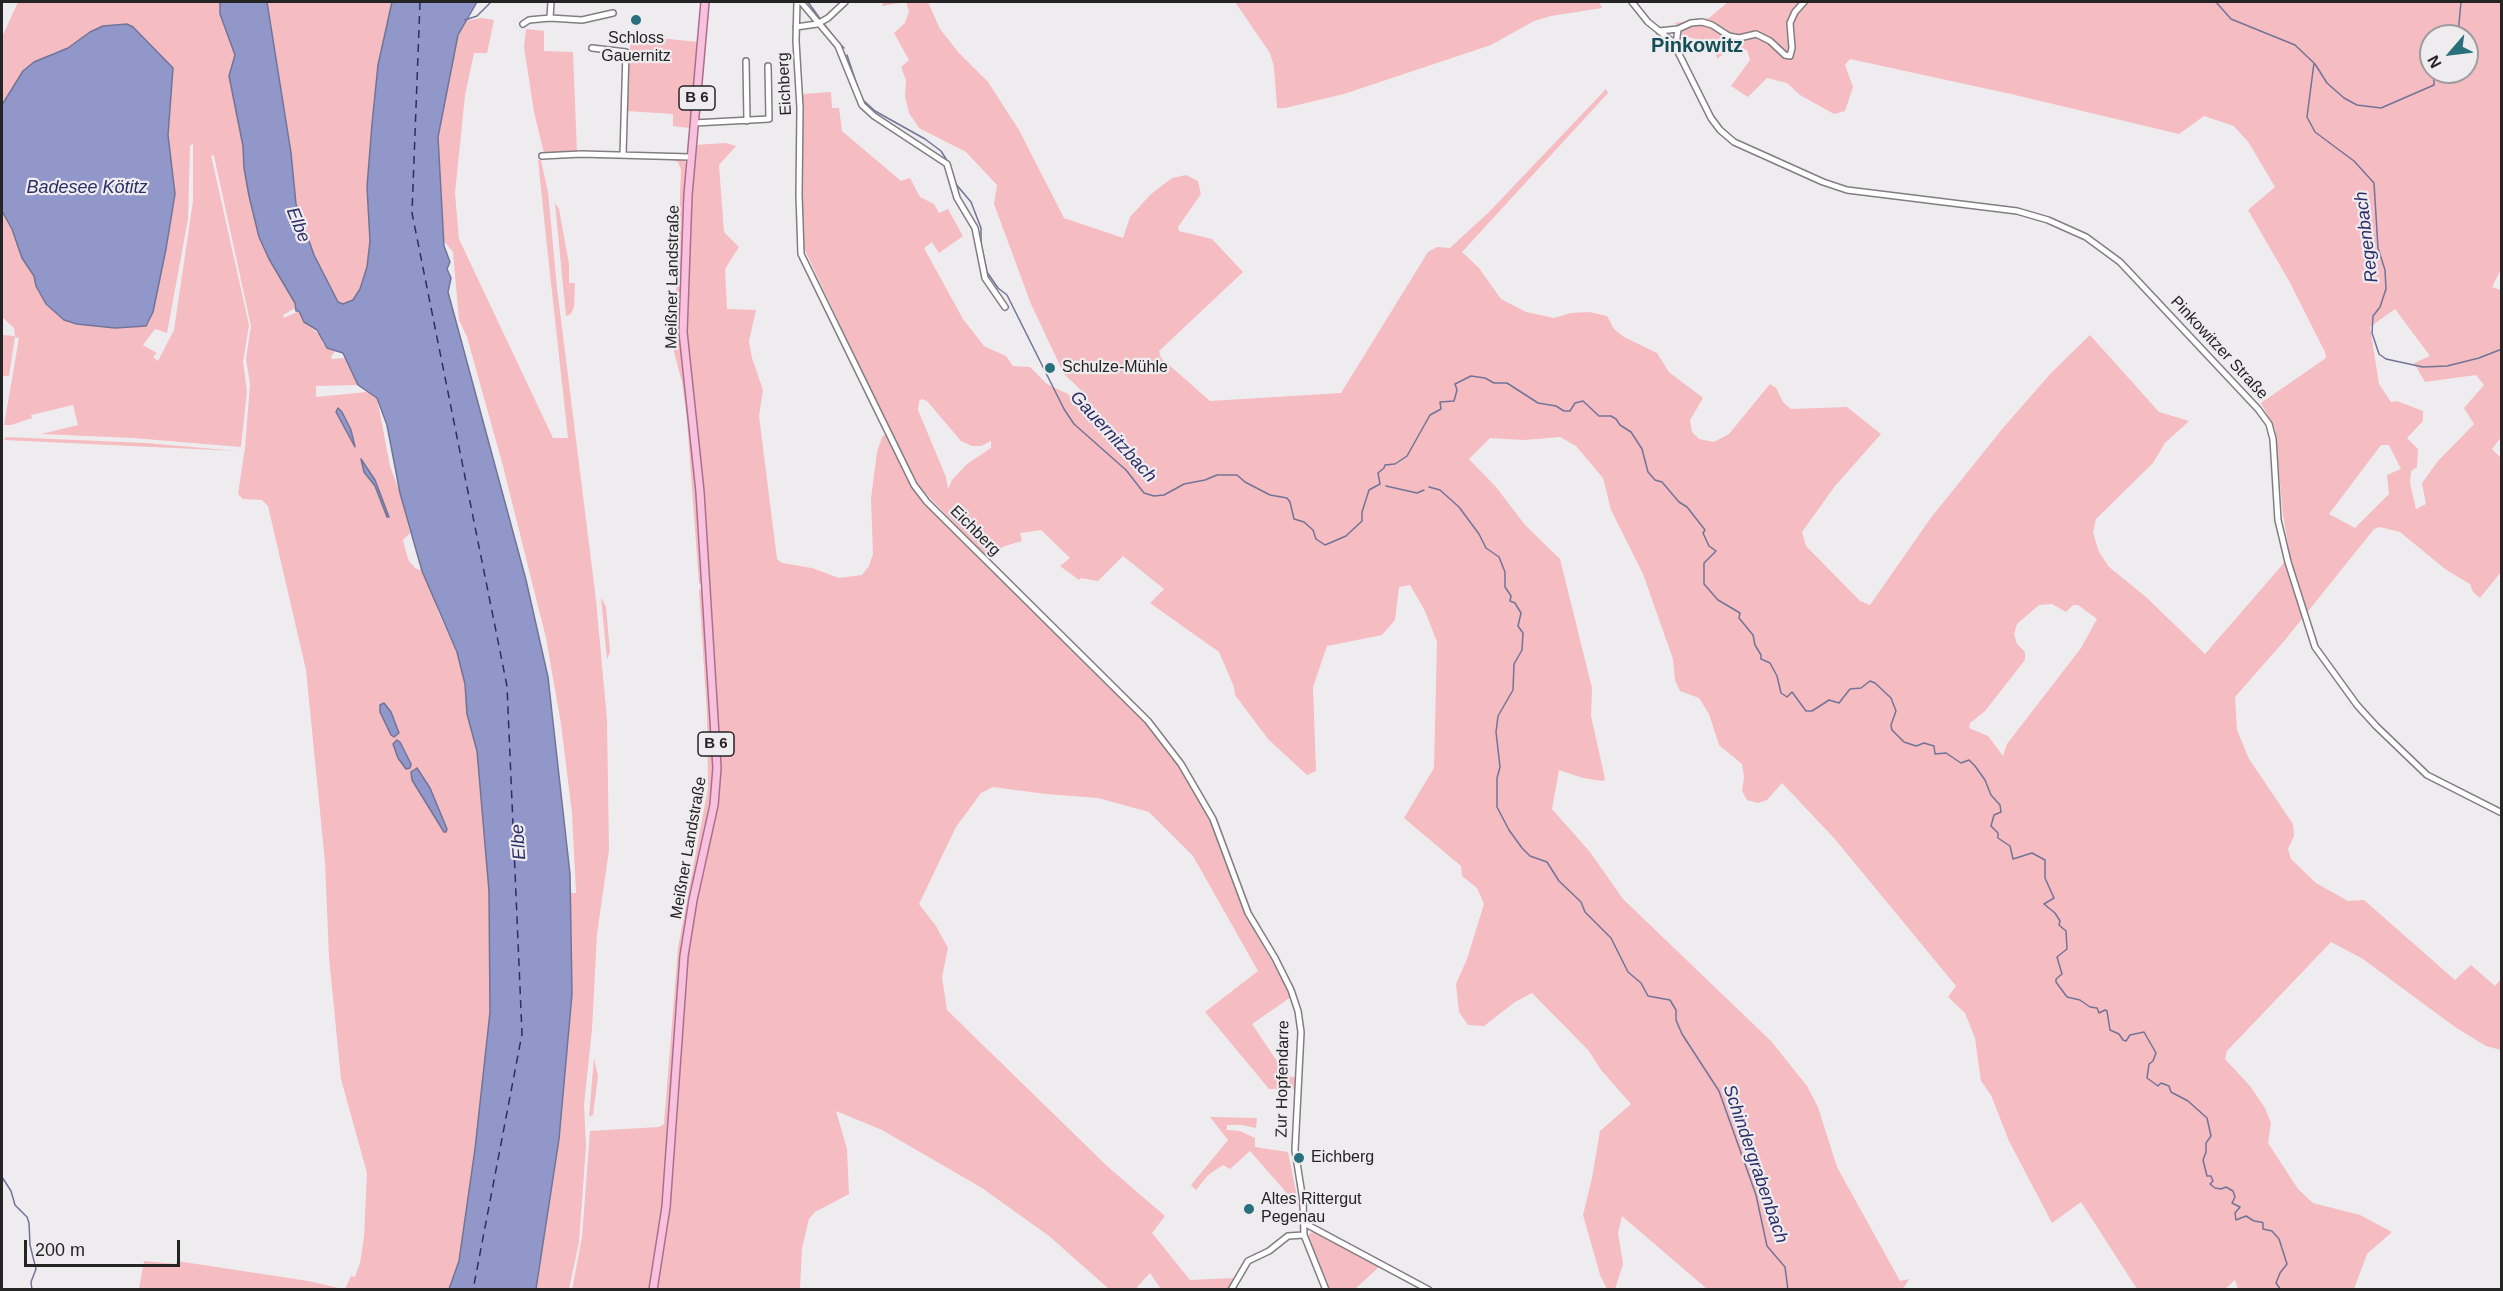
<!DOCTYPE html>
<meta charset="utf-8">
<style>
body{margin:0}
#map{position:relative;width:2503px;height:1291px;overflow:hidden;background:#efecef;font-family:Arial,sans-serif}
canvas{display:block}
.frame{position:absolute;inset:0;border:3px solid #252425;pointer-events:none}
.north{position:absolute;left:2419px;top:24px;width:60px;height:60px;box-sizing:border-box;background:#efecef;border:2px solid #9e9c9e;border-radius:50%;rotate:242deg;font-size:16px;font-weight:700;line-height:24px;text-align:center;color:#252425}
.north::after{content:'';display:block;margin:auto;width:21px;height:27px;background:#28707b;clip-path:polygon(50% 0,100% 100%,50% 72%,0 100%)}
.scale{position:absolute;left:24px;top:1240px;width:156px;height:27px;box-sizing:border-box;border:3px solid #252425;border-top:0;padding-left:8px;font-size:18px;line-height:21px;white-space:nowrap;color:#252425;-webkit-text-stroke:4px #efecef;paint-order:stroke}
</style>
<div id="map">
<canvas width="2503" height="1291"></canvas>
<div class="frame"></div>
<div class="north">N</div>
<div class="scale">200 m</div>
</div>
<script>
const c = document.querySelector('canvas').getContext('2d');
c.lineJoin = 'round';
function fill(path, color) {
  c.fillStyle = color;
  c.fill(path, 'evenodd');
}
function toPath(rows) {
  const path = new Path2D();
  for (const r of rows) {
    path.moveTo(r[0], r[1]);
    for (let i = 2; i < r.length; i += 2) path.lineTo(r[i], r[i + 1]);
  }
  return path;
}
function stroke(path, color, width, dash) {
  c.strokeStyle = color;
  c.lineWidth = width;
  c.lineCap = dash ? 'butt' : 'round';
  c.setLineDash(dash || []);
  c.stroke(path);
}
function label(font, color, halo, rows, align = 'center') {
  c.font = font + ' Arial,sans-serif';
  c.lineWidth = 4.5;
  c.setLineDash([]);
  c.textBaseline = 'middle';
  c.strokeStyle = halo;
  c.fillStyle = color;
  for (const [text, x, y, turn = 0] of rows) {
    c.save();
    c.translate(x, y);
    c.rotate((+turn || 0) * Math.PI / 180);
    c.textAlign = isNaN(turn) ? turn : align;
    if (halo) c.strokeText(text, 0, 0);
    c.fillText(text, 0, 0);
    c.restore();
  }
}
fill(toPath([
 [18,2,220,2,220,14,235,55,229,76,243,146,244,168,249,196,259,237,269,259,297,307,283,315,284,318,299,311,306,324,320,335,323,344,335,351,331,357,332,359,345,358,358,385,316,386,316,397,367,392,377,398,390,466,400,493,410,533,403,540,406,552,409,561,415,568,422,571,434,599,439,614,457,652,465,684,467,714,477,751,489,891,490,1012,475,1149,459,1261,449,1289,345,1289,351,1276,355,1277,360,1263,364,1237,367,1173,341,1079,329,957,325,862,306,670,268,506,262,500,243,499,238,494,245,448,250,384,246,359,251,326,214,156,211,155,249,325,243,362,247,391,241,447,133,438,41,434,78,425,73,405,31,415,32,418,11,425,4,425,19,338,15,337,9,376,2,376,2,335,15,336,14,328,2,317,2,211,12,229,22,258,34,276,36,286,46,305,64,320,77,324,131,327,146,326,153,312,175,194,168,135,173,68,90,32,68,48,50,54,2,105,2,37],
 [193,143,193,201,174,330,158,361,153,357,157,353,143,345,155,329,167,333,188,219,190,146],
 [338,409,342,412,351,430,355,446,336,412],
 [267,2,392,2,378,65,372,124,367,187,370,241,367,268,360,289,353,301,347,304,338,302,331,289,314,255,296,204,291,153],
 [883,2,928,2,940,29,959,53,988,82,1019,130,1064,218,1123,238,1130,217,1151,194,1172,178,1186,175,1198,181,1201,194,1178,227,1179,231,1212,239,1243,272,1159,351,1161,358,1210,401,1341,393,1428,252,1437,247,1450,248,1489,212,1606,89,1608,93,1462,252,1479,268,1501,299,1526,312,1554,318,1571,313,1589,312,1607,316,1614,329,1624,337,1657,353,1669,372,1703,398,1690,420,1692,432,1699,439,1714,442,1729,434,1770,384,1776,388,1783,402,1791,409,1847,407,1881,434,1835,486,1802,532,1806,546,1860,601,1870,605,1930,519,2003,428,2051,373,2090,335,2159,412,2189,421,2165,443,2153,463,2096,519,2093,533,2099,552,2109,567,2146,597,2205,654,2290,556,2283,515,2275,429,2261,403,2326,358,2325,352,2289,281,2248,210,2275,187,2249,143,2234,126,2204,116,2179,134,2011,94,1850,59,1845,65,1853,87,1845,111,1834,114,1800,95,1787,83,1767,78,1748,97,1731,86,1750,60,1747,50,1730,48,1717,59,1715,47,1709,42,1683,36,1675,23,1709,18,1728,2,2501,2,2502,267,2492,287,2501,290,2502,436,2492,449,2501,458,2501,572,2480,598,2473,592,2470,584,2445,569,2400,532,2380,527,2374,529,2285,640,2235,697,2237,730,2249,759,2293,824,2294,836,2288,849,2291,859,2316,883,2348,901,2364,900,2455,980,2471,965,2495,986,2501,979,2501,1050,2486,1046,2455,1027,2363,959,2331,942,2227,1051,2225,1059,2250,1086,2265,1108,2271,1123,2268,1143,2298,1189,2313,1203,2360,1215,2392,1232,2367,1254,2354,1289,2238,1289,2235,1280,2225,1289,2137,1289,2081,1202,2052,1223,2009,1141,1991,1095,1981,1081,1975,1038,1965,1013,1948,997,1956,986,1834,838,1782,783,1767,800,1758,803,1747,800,1742,791,1744,777,1742,764,1719,745,1709,714,1699,698,1680,691,1675,680,1673,659,1643,574,1611,510,1603,478,1576,446,1560,437,1524,440,1490,438,1469,459,1496,487,1525,525,1560,559,1592,688,1591,716,1605,779,1603,781,1583,778,1559,770,1552,809,1590,852,1623,899,1771,1041,1807,1086,1818,1107,1837,1167,1900,1281,1909,1279,1903,1289,1707,1289,1622,1216,1618,1233,1623,1264,1615,1289,1607,1289,1600,1275,1583,1215,1592,1178,1600,1131,1631,1104,1601,1070,1589,1051,1532,993,1515,1002,1484,1026,1468,1025,1459,1012,1456,984,1467,959,1484,904,1477,888,1462,876,1461,866,1404,818,1434,768,1437,642,1425,611,1410,585,1399,587,1395,620,1382,635,1327,646,1313,687,1316,771,1307,775,1268,739,1235,695,1234,687,1219,652,1150,603,1164,589,1123,556,1098,581,1081,578,1079,580,1060,566,1070,558,1041,530,1020,533,1022,541,1005,546,986,557,914,481,802,244,803,94,831,92,832,108,839,108,842,131,901,181,910,178,920,197,934,204,939,213,948,209,963,236,939,253,932,242,924,248,963,319,984,346,1006,356,1013,366,1030,367,1047,384,1068,394,1075,403,1083,403,1085,394,1064,374,1031,304,994,204,997,185,966,152,919,128,909,113,905,97,906,80,901,67,909,60,894,33,905,23,909,11,906,2,882,6],
 [2431,36,2467,36,2467,72,2431,72],
 [2395,309,2430,356,2414,363,2425,382,2476,375,2484,385,2464,408,2474,424,2438,461,2422,483,2426,504,2416,509,2410,483,2411,471,2417,467,2418,449,2407,438,2423,421,2423,411,2397,401,2391,402,2379,384,2370,327],
 [922,399,927,401,961,441,972,446,981,446,991,441,991,448,967,464,952,480,948,489,946,477,918,410,919,401],
 [2381,445,2389,445,2401,469,2387,475,2389,494,2355,528,2329,514],
 [2052,604,2066,612,2073,605,2078,605,2097,619,2081,648,2007,744,2003,756,1988,736,1969,728,1970,723,1985,711,2025,660,2025,652,2017,644,2014,634,2017,624,2039,605],
 [1235,2,1599,2,1602,8,1551,16,1534,21,1491,45,1344,94,1285,108,1277,108,1274,67,1270,53],
 [481,18,494,20,487,53,474,53,465,95,455,193,459,239,553,438,568,438,547,246,538,160,541,160,548,192,557,288,596,600,607,720,609,850,597,934,592,1029,584,1105,586,1146,579,1242,569,1289,536,1289,559,1139,572,994,570,893,576,893,572,813,561,724,546,638,503,466,467,337,459,320,453,252,444,241,438,137,458,35,466,21],
 [526,29,544,31,544,51,573,52,577,153,544,153,534,112,524,47],
 [631,35,698,42,689,128,673,126,673,114,626,111],
 [726,143,736,146,719,165,724,232,739,247,725,269,727,309,756,310,749,341,752,358,763,390,759,416,777,559,782,563,812,568,839,578,862,575,869,566,873,554,871,499,877,452,882,437,886,434,907,479,930,508,1142,718,1159,738,1198,794,1224,852,1248,919,1287,988,1291,997,1252,1024,1283,1070,1291,1077,1295,1077,1296,1089,1269,1089,1205,1012,1258,971,1193,856,1149,812,1098,798,1046,794,993,787,981,793,956,827,919,904,936,926,948,948,942,977,947,1010,1107,1166,1165,1216,1152,1233,1190,1280,1234,1278,1229,1289,1161,1289,1150,1273,1137,1287,1139,1289,1109,1289,1049,1236,982,1188,882,1130,836,1111,847,1149,849,1194,815,1212,809,1219,802,1248,800,1289,656,1290,667,1223,688,949,719,776,719,730,700,458,689,361,687,318,694,145],
 [684,159,687,168,681,305,703,582,699,584,687,420,682,382,674,352,681,170,678,162,672,160],
 [555,203,559,209,569,264,569,283,575,283,574,307,571,314,566,316],
 [6,437,146,443,238,451,4,440],
 [699,589,703,590,713,736,713,784,709,814,682,948,663,1207,650,1289,572,1290,582,1237,590,1131,659,1127,664,1124,678,948,708,788,707,715],
 [601,597,606,607,610,652,607,659],
 [594,1058,598,1076,593,1115,589,1117],
 [1210,1117,1257,1118,1256,1128,1242,1125,1227,1125,1227,1130,1240,1131,1255,1138,1255,1147,1288,1152,1299,1207,1250,1151,1230,1169,1223,1165,1208,1175,1196,1190,1191,1185,1228,1140],
 [1315,1232,1379,1267,1355,1289,1328,1289,1307,1239,1310,1233],
 [144,1261,176,1264,177,1261,308,1281,343,1289,139,1289]
]), '#f5bcc1');
const water = toPath([
 [220,2,267,2,291,153,296,204,314,255,338,302,343,304,353,300,360,289,367,267,370,241,367,187,372,124,378,65,392,2,477,2,458,35,438,137,444,246,450,262,447,269,451,278,448,292,526,580,548,677,570,874,572,994,559,1139,536,1289,449,1289,459,1261,475,1149,490,1012,489,891,477,751,467,714,465,684,457,652,422,571,400,493,387,425,377,398,358,385,343,353,327,348,317,330,304,322,299,311,296,311,295,303,269,259,259,237,249,196,244,168,243,146,229,76,235,55,220,14,220,2],
 [127,24,133,27,173,68,168,135,175,194,166,249,153,312,146,326,115,328,77,324,64,320,46,304,36,286,34,276,22,258,12,229,2,211,2,105,23,71,34,62,68,48,90,32,103,26,127,24],
 [338,408,342,412,351,430,355,447,336,412,338,408],
 [361,459,375,480,389,517,387,517,375,486,364,472,361,459],
 [384,703,391,712,399,733,394,737,391,735,380,712,380,705,384,703],
 [397,740,400,742,411,764,410,768,406,769,398,758,393,744,397,740],
 [417,768,430,788,447,829,446,832,444,832,412,780,411,772,417,768]
]);
fill(water, '#9197c9');
stroke(water, '#717498', 1.5);
stroke(toPath([
 [808,2,821,20],
 [2216,2,2231,19,2295,45,2314,63,2307,117,2315,132,2354,161,2374,183,2378,248,2385,270,2386,289,2380,307,2373,316,2372,333,2379,354,2386,359,2423,367,2447,366,2479,358,2502,349],
 [465,20,477,16,491,2],
 [824,24,838,42],
 [2455,36,2458,34,2461,2],
 [841,45,844,48],
 [847,55,857,85],
 [2315,64,2327,83,2344,98,2357,105,2381,108,2434,85,2434,72],
 [858,89,863,100,875,111,925,139,941,151,948,162],
 [955,183,971,202,981,228,981,244,987,272,998,288,1007,295,1064,409,1074,424,1126,470,1144,493,1154,496,1164,495,1184,484,1205,480,1217,475,1237,475,1245,482,1270,495,1287,498,1290,502,1294,519,1304,522,1313,530,1316,539,1325,545,1346,536,1362,521,1362,512,1369,490,1380,484,1378,473,1384,468,1385,465,1395,464,1407,456,1430,415,1441,409,1440,402,1454,401,1457,390,1455,384,1471,376,1485,378,1494,383,1507,383,1538,403,1556,406,1564,411,1570,411,1575,403,1583,401,1599,416,1611,416,1616,419,1620,425,1631,432,1642,449,1648,472,1655,480,1662,482,1679,502,1687,507,1705,530,1703,533,1709,546,1716,551,1704,563,1704,584,1718,600,1740,613,1739,618,1753,635,1755,645,1761,655,1761,659,1770,663,1777,676,1781,693,1787,697,1792,692,1806,711,1812,711,1829,700,1839,703,1850,689,1861,688,1870,681,1875,683,1891,698,1896,711,1891,725,1892,730,1904,742,1916,746,1924,743,1934,746,1935,754,1946,753,1961,763,1969,760,1975,766,1985,780,1991,795,2000,805,2001,812,1994,815,1991,826,1998,833,1998,838,2010,846,2013,859,2032,853,2045,860,2045,878,2054,898,2044,904,2055,913,2060,921,2059,925,2066,931,2067,949,2057,957,2062,974,2056,979,2056,982,2067,997,2080,1000,2090,1007,2097,1008,2099,1013,2105,1010,2107,1011,2110,1030,2119,1034,2123,1040,2126,1041,2130,1035,2144,1032,2156,1053,2153,1061,2149,1064,2147,1078,2158,1086,2161,1083,2169,1086,2171,1092,2188,1101,2207,1118,2211,1136,2206,1143,2206,1152,2203,1160,2207,1176,2211,1176,2213,1181,2210,1184,2215,1188,2221,1189,2226,1187,2233,1191,2235,1197,2232,1203,2240,1207,2235,1213,2236,1220,2246,1216,2254,1221,2261,1222,2263,1223,2263,1229,2272,1231,2279,1239,2287,1264,2280,1273,2276,1283,2281,1290],
 [1386,486,1417,493,1424,490],
 [1429,487,1440,490,1459,507,1479,534,1486,548,1499,557,1505,572,1505,587,1511,596,1510,601,1515,603,1521,613,1518,626,1523,633,1522,650,1514,664,1513,690,1498,716,1496,732,1500,767,1497,778,1497,807,1509,830,1522,848,1530,856,1547,862,1559,881,1581,902,1585,912,1611,938,1628,972,1641,983,1648,996,1670,1000,1676,1010,1676,1020,1682,1034,1719,1091,1756,1195,1767,1246,1785,1267,1788,1290],
 [2,1177,11,1191,15,1205,27,1217,29,1223,30,1245,36,1269,31,1282,32,1290]
]), '#717498', 1.5);
stroke(toPath([
 [420,2,412,213,507,686,522,1034,473,1290]
]), '#2d2d69', 1.5, [8, 6]);
const minor = toPath([
 [797,2,796,41,800,108,799,195,801,254,914,485,927,502,1148,721,1181,764,1213,819,1248,913,1275,958,1291,990,1298,1011,1301,1032,1295,1150,1303,1201,1304,1235,1326,1290],
 [801,2,838,46,862,105,874,116,947,164,957,198,975,228,985,278,1005,307],
 [1632,2,1648,22,1673,42,1711,118,1720,130,1734,142,1823,182,1847,190,2017,211,2048,220,2086,237,2120,262,2258,409,2269,424,2273,439,2278,520,2288,562,2315,647,2357,705,2376,726,2427,775,2502,813],
 [550,18,582,20,613,13],
 [523,24,529,20,550,18,551,2],
 [796,27,817,24,828,18,845,2],
 [1659,31,1678,29],
 [1676,45,1678,29,1691,23,1702,22,1712,25,1729,36,1739,38,1756,34,1770,41,1785,55,1790,56,1792,48,1790,23,1795,12,1804,2],
 [592,48,626,52,623,155],
 [746,61,747,121],
 [694,123,769,119,768,66],
 [542,156,581,154,690,157],
 [1304,1223,1429,1290],
 [1231,1290,1248,1261,1269,1251,1288,1236,1304,1235]
]);
const major = toPath([
 [653,1290,666,1207,684,956,693,900,714,805,717,768,700,492,683,332,688,195,705,2]
]);
stroke(minor, '#817e81', 8);
stroke(major, '#ab6f8e', 10);
stroke(minor, '#fff', 5);
stroke(major, '#f8c1dd', 7);
for (const [x, y, r, color] of [
 [636,20,6,"#28707b"],
 [1050,368,6,"#28707b"],
 [1299,1158,6,"#28707b"],
 [1249,1209,6,"#28707b"]
]) {
  const dot = new Path2D();
  dot.arc(x, y, r, 0, 2 * Math.PI);
  c.fillStyle = color;
  c.fill(dot);
  stroke(dot, '#efecef', 2);
}
for (const [x, y, w] of [
 [697,98,36],
 [716,744,36]
]) {
  const box = new Path2D();
  box.roundRect(x - w / 2, y - 12, w, 24, 4.5);
  c.fillStyle = '#efecef';
  c.fill(box);
  stroke(box, '#252425', 1.5);
}
label('bold 15px', '#252425', null, [
 ["B 6",697,98],
 ["B 6",716,744]
]);
label('16px', '#252425', '#efecef', [
 ["Schloss",636,39,"center"],
 ["Gauernitz",636,57,"center"],
 ["Schulze-Mühle",1062,368],
 ["Eichberg",1311,1158],
 ["Altes Rittergut",1261,1200],
 ["Pegenau",1261,1218]
], 'left');
label('16px', '#252425', '#efecef', [
 ["Eichberg",785,84,-93],
 ["Meißner Landstraße",673,277,-89],
 ["Pinkowitzer Straße",2219,348,47],
 ["Eichberg",975,531,45],
 ["Meißner Landstraße",689,848,-80],
 ["Zur Hopfendarre",1283,1079,-89]
]);
label('italic 18px', '#2d2d69', '#efecef', [
 ["Badesee Kötitz",87,188],
 ["Elbe",298,225,68],
 ["Regenbach",2367,237,-97],
 ["Gauernitzbach",1113,437,47],
 ["Elbe",519,842,-94],
 ["Schindergrabenbach",1755,1164,71]
]);
label('bold 20px', '#144f58', '#efecef', [
 ["Pinkowitz",1697,46]
]);
</script>
